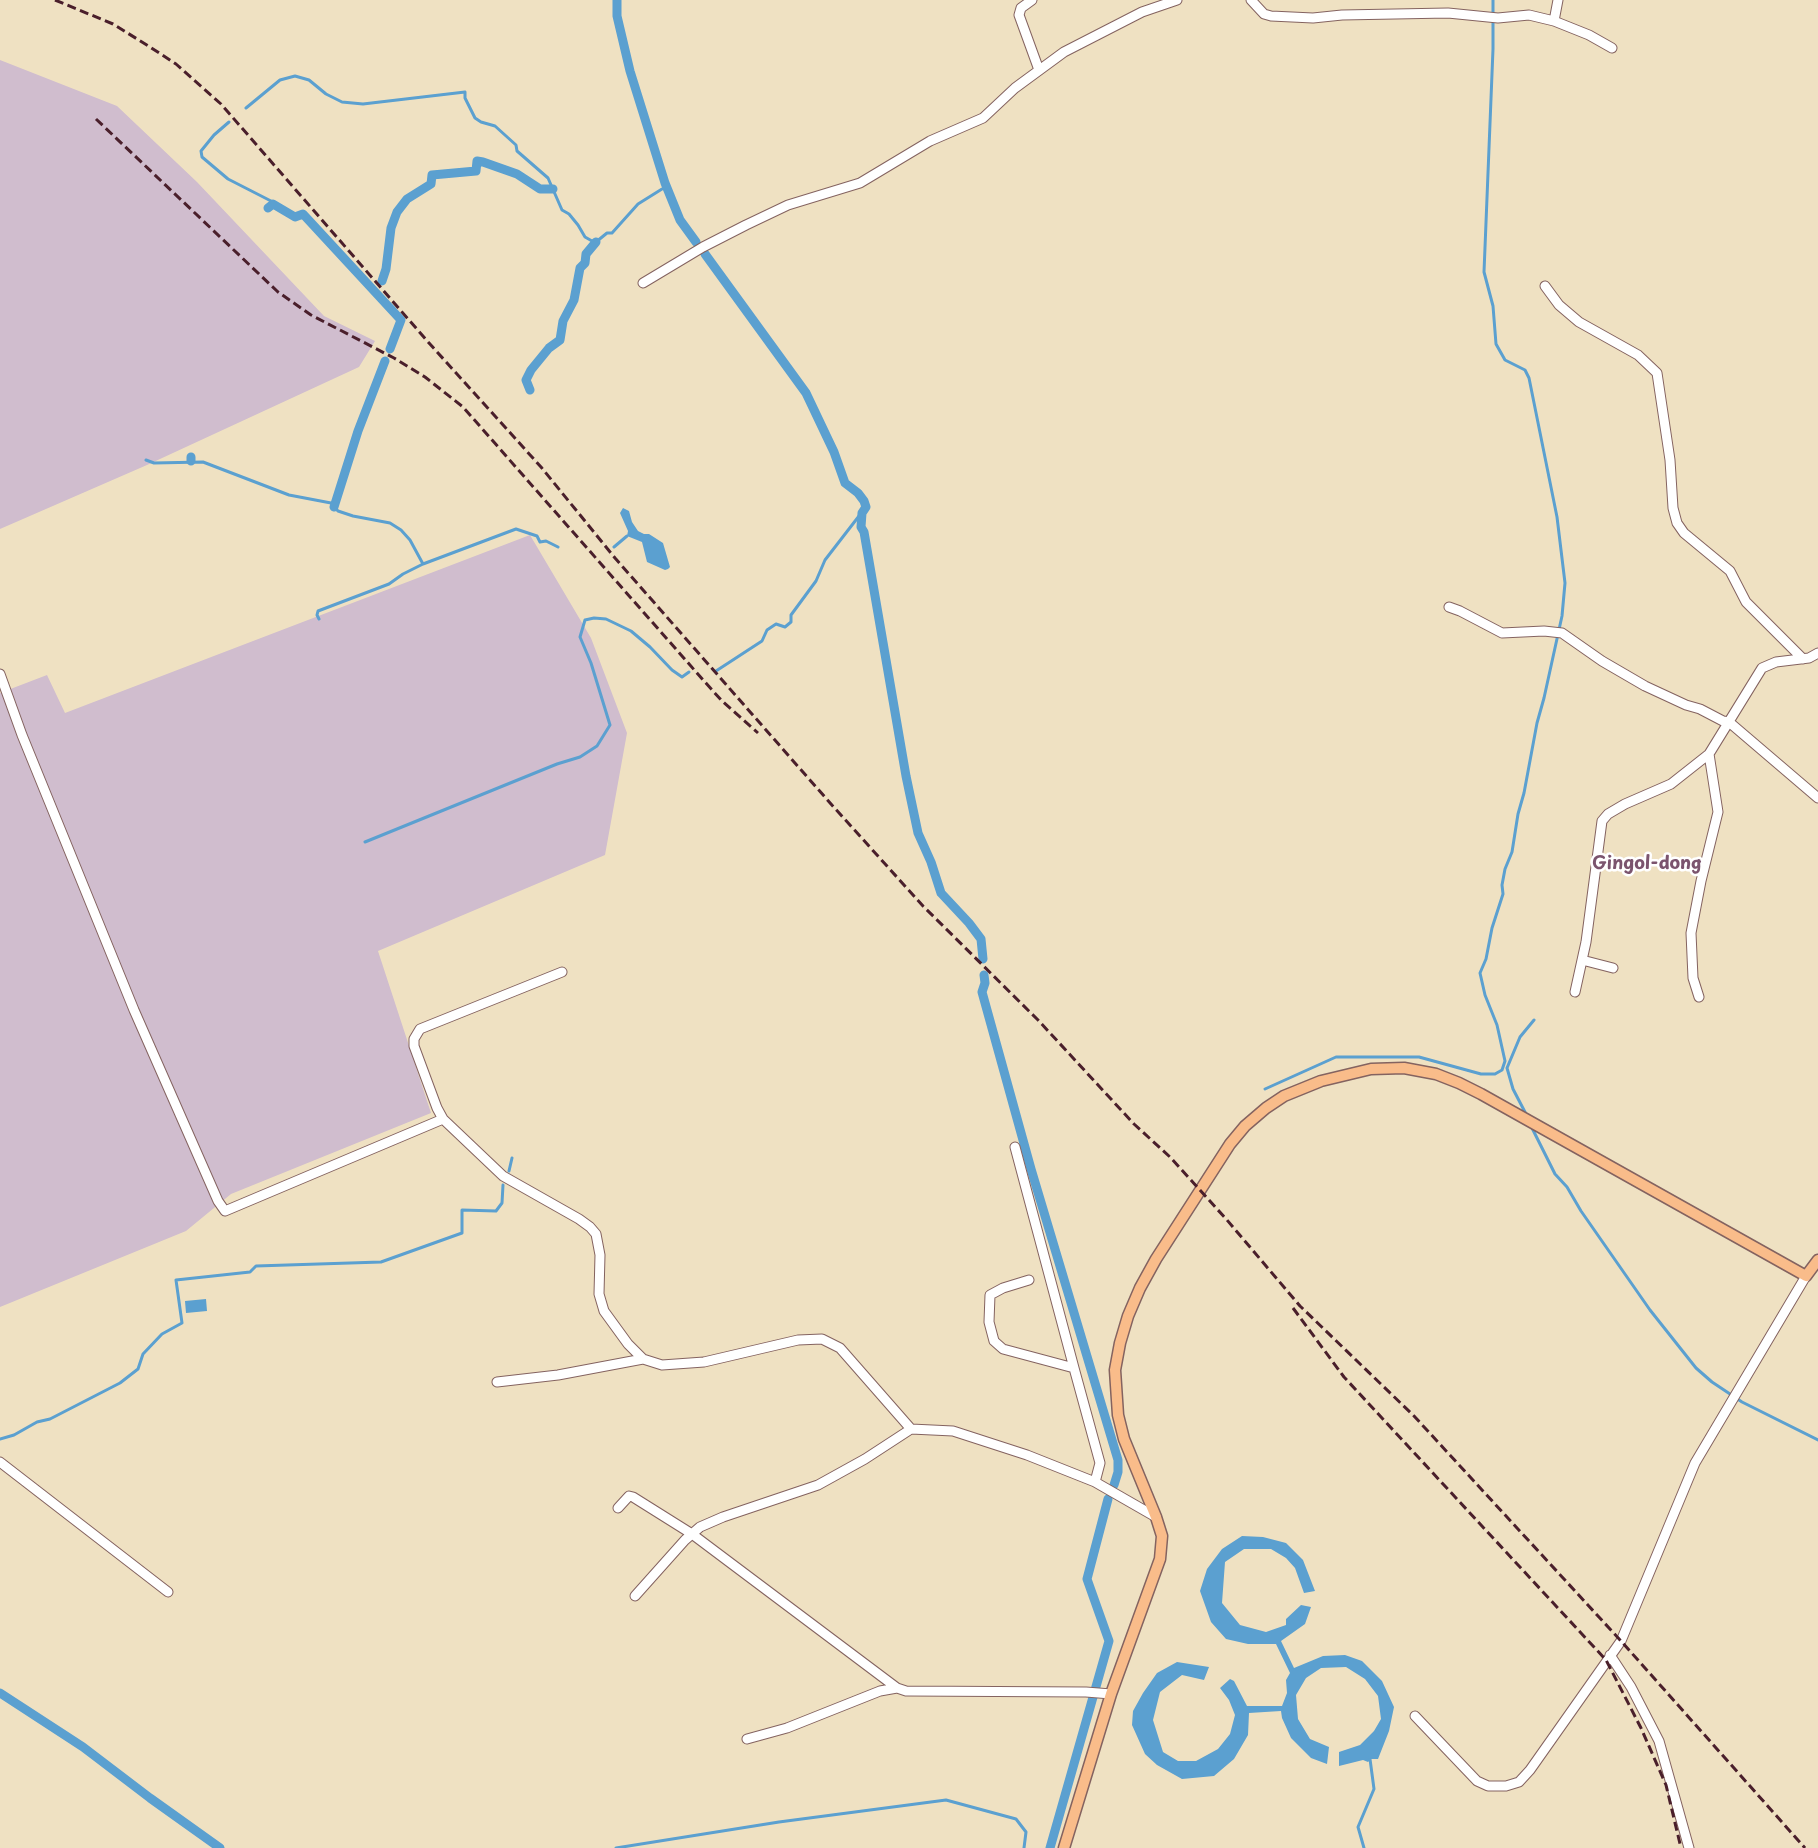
<!DOCTYPE html>
<style>
body{margin:0}
canvas{display:block;background:#efe1c2}
</style>
<canvas width="1818" height="1848"></canvas>
<script>
const c = document.querySelector('canvas').getContext('2d');
c.lineJoin = 'round';
function fill(path, color) {
  c.fillStyle = color;
  c.fill(path, 'evenodd');
}
function toPath(rows) {
  const path = new Path2D();
  for (const r of rows) {
    path.moveTo(r[0], r[1]);
    for (let i = 2; i < r.length; i += 2) path.lineTo(r[i], r[i + 1]);
  }
  return path;
}
function stroke(path, color, width, dash) {
  c.strokeStyle = color;
  c.lineWidth = width;
  c.lineCap = dash ? 'butt' : 'round';
  c.setLineDash(dash || []);
  c.stroke(path);
}
function label(font, color, halo, rows, align = 'center') {
  c.font = font + ' "Playpen Sans",sans-serif';
  c.lineWidth = 5;
  c.setLineDash([]);
  c.textBaseline = 'middle';
  c.strokeStyle = halo;
  c.fillStyle = color;
  for (const [text, x, y, turn = 0] of rows) {
    c.save();
    c.translate(x, y);
    c.rotate((+turn || 0) * Math.PI / 180);
    c.textAlign = isNaN(turn) ? turn : align;
    if (halo) c.strokeText(text, 0, 0);
    c.fillText(text, 0, 0);
    c.restore();
  }
}
fill(toPath([
 [0,60,117,106,197,182,324,316,375,341,359,367,147,465,0,529],
 [530,535,591,638,627,733,605,855,378,951,431,1113,231,1194,186,1231,0,1307,0,693,47,675,65,713]
]), '#d0bdce');
fill(toPath([
 [623,508,629,511,632,522,638,531,644,534,649,534,663,543,670,567,668,569,665,570,647,562,642,542,627,536,628,531,620,513],
 [206,1299,207,1311,186,1313,185,1301],
 [1242,1536,1263,1537,1286,1543,1303,1560,1315,1591,1304,1593,1295,1568,1286,1558,1271,1549,1244,1549,1225,1562,1222,1603,1240,1625,1266,1632,1286,1625,1286,1619,1301,1605,1311,1607,1305,1624,1281,1641,1294,1668,1323,1656,1345,1655,1362,1661,1382,1681,1394,1707,1389,1731,1378,1759,1371,1759,1368,1762,1363,1760,1339,1766,1339,1752,1360,1745,1374,1731,1381,1719,1378,1696,1365,1679,1346,1667,1321,1668,1306,1678,1296,1695,1298,1719,1310,1739,1329,1747,1327,1764,1311,1758,1291,1738,1282,1718,1281,1711,1249,1713,1248,1735,1234,1759,1214,1776,1182,1779,1157,1765,1145,1754,1132,1725,1133,1711,1143,1693,1157,1673,1177,1662,1209,1667,1204,1680,1182,1675,1160,1692,1153,1720,1163,1752,1178,1761,1196,1761,1218,1749,1230,1734,1235,1715,1229,1700,1220,1688,1230,1679,1234,1681,1247,1706,1282,1706,1287,1693,1286,1680,1290,1673,1276,1644,1248,1644,1226,1639,1211,1622,1200,1591,1207,1569,1222,1549]
]), '#5ba0d0');
stroke(toPath([
 [246,108,280,80,295,76,309,80,326,94,342,102,363,104,465,92,465,98,475,118,481,122,495,126,516,145,517,151,548,178,562,210,569,214,578,225,585,237,592,241,596,242,607,233,612,233,638,204,662,189],
 [229,122,214,135,201,151,202,157,228,179,271,201,273,204],
 [146,460,154,463,203,462,289,495,331,503,338,511,353,516,390,523,401,530,410,540,423,564,516,529,537,536,540,542,546,541,558,547],
 [614,547,627,536],
 [319,619,317,615,318,611,389,584,403,574,423,564],
 [716,671,762,641,767,630,776,624,785,627,791,622,791,615,816,581,825,560,859,516],
 [365,842,557,764,580,757,597,746,610,725,591,663,580,637,585,620,594,618,606,619,631,631,650,647,672,670,682,677,689,672],
 [1265,1089,1336,1057,1419,1057,1481,1074,1495,1074,1502,1070,1505,1061,1497,1025,1485,995,1480,973,1486,959,1492,928,1503,894,1502,885,1505,869,1512,852,1518,814,1524,793,1537,723,1544,698,1562,616,1565,583,1557,517,1529,378,1525,370,1505,360,1496,344,1493,306,1484,272,1493,49,1493,0],
 [1526,1114,1513,1089,1507,1068,1520,1037,1534,1020],
 [1531,1126,1555,1174,1567,1187,1581,1211,1650,1310,1696,1368,1712,1382,1742,1402,1818,1440],
 [509,1171,512,1158],
 [0,1439,14,1435,37,1422,50,1419,120,1383,138,1369,143,1354,162,1334,182,1323,176,1280,250,1272,256,1266,381,1262,462,1233,462,1210,496,1211,502,1203,503,1185],
 [616,1848,779,1822,946,1800,1016,1819,1026,1832,1024,1848],
 [1364,1848,1358,1827,1374,1789,1370,1759]
]), '#5ba0d0', 3);
stroke(toPath([
 [617,0,617,16,630,71,665,183,680,220,696,242],
 [268,208,273,204,295,217,303,214,401,320,390,349],
 [705,254,806,393,834,452,845,483,858,493,864,501,866,507,862,513,861,527,864,532,906,776,918,833,931,862,941,893,969,923,981,939,983,959],
 [382,281,386,269,391,228,397,212,407,199,431,184,432,175,476,171,477,161,483,162,517,174,540,189,553,189],
 [530,390,526,380,531,370,549,348,560,340,563,321,574,300,580,268,585,263,586,254,596,242],
 [191,461,191,457],
 [334,507,358,431,385,361],
 [984,975,985,983,982,992,1031,1169,1118,1460,1118,1472,1114,1485],
 [0,1693,83,1747,150,1798,220,1848],
 [1050,1848,1109,1641,1087,1579,1108,1499]
]), '#5ba0d0', 9);
const minor = toPath([
 [1032,0,1021,8,1019,15,1039,70],
 [1251,0,1264,14,1271,16,1313,18,1342,15,1448,13,1498,18,1529,15,1554,21,1589,35,1612,48],
 [1554,21,1558,0],
 [643,283,703,247,746,225,788,205,860,183,930,141,983,118,1015,88,1064,52,1142,12,1177,0],
 [1545,286,1559,305,1579,322,1638,355,1657,373,1670,460,1673,508,1677,523,1684,533,1730,571,1746,602,1803,659],
 [1449,607,1460,611,1502,633,1544,631,1562,633,1602,661,1645,686,1686,705,1700,709,1723,721,1729,722,1818,798],
 [0,674,22,735,134,1010,218,1201,225,1211,443,1119],
 [1582,960,1613,968],
 [1575,992,1586,942,1602,821,1608,814,1625,804,1671,784,1709,754],
 [1699,997,1693,978,1691,933,1701,881,1718,812,1709,754,1762,668,1776,662,1809,658,1818,653],
 [1015,1147,1074,1368],
 [643,1359,662,1365,704,1362,798,1340,822,1339,840,1348,911,1429,953,1431,1027,1455,1095,1482,1100,1463,1074,1368,1003,1349,994,1341,989,1322,990,1295,1003,1288,1029,1280],
 [497,1382,558,1375,643,1359,628,1344,604,1311,599,1294,600,1255,596,1234,590,1227,579,1219,503,1176,443,1119,437,1108,414,1046,414,1039,420,1029,562,972],
 [0,1462,168,1592],
 [1095,1482,1156,1517],
 [618,1508,629,1496,633,1497,692,1534,897,1688,906,1691,1086,1692,1111,1694],
 [635,1596,685,1540,700,1527,723,1517,818,1485,865,1459,911,1429],
 [1610,1655,1631,1687,1659,1741,1689,1848],
 [1415,1716,1477,1781,1488,1786,1506,1786,1519,1782,1530,1770,1621,1641,1695,1463,1806,1276],
 [747,1739,787,1728,880,1691,897,1688]
]);
const major = toPath([
 [1064,1848,1111,1694,1160,1559,1162,1536,1156,1517,1124,1439,1118,1415,1115,1370,1120,1343,1128,1316,1140,1288,1156,1259,1230,1144,1245,1126,1266,1108,1284,1096,1321,1081,1371,1069,1404,1068,1436,1074,1459,1083,1481,1094,1806,1276,1818,1260]
]);
stroke(minor, '#846360', 11);
stroke(major, '#846360', 13);
stroke(minor, '#fff', 9);
stroke(major, '#f9bc8a', 10);
stroke(toPath([
 [55,0,113,24,150,47,176,64,221,104,429,343,541,467,615,558,831,804,923,906,1038,1020,1134,1124,1170,1157,1227,1220,1300,1306,1414,1416,1621,1641,1805,1848],
 [96,119,278,292,311,315,394,358,425,377,463,407,704,681,722,701,758,733],
 [1293,1308,1344,1377,1606,1660,1641,1728,1666,1785,1681,1848]
]), '#4a1f2b', 3, [9, 4.5]);
label('bold 18px', '#7b546e', '#fff', [
 ["Gingol-dong",1647,864]
]);
</script>
